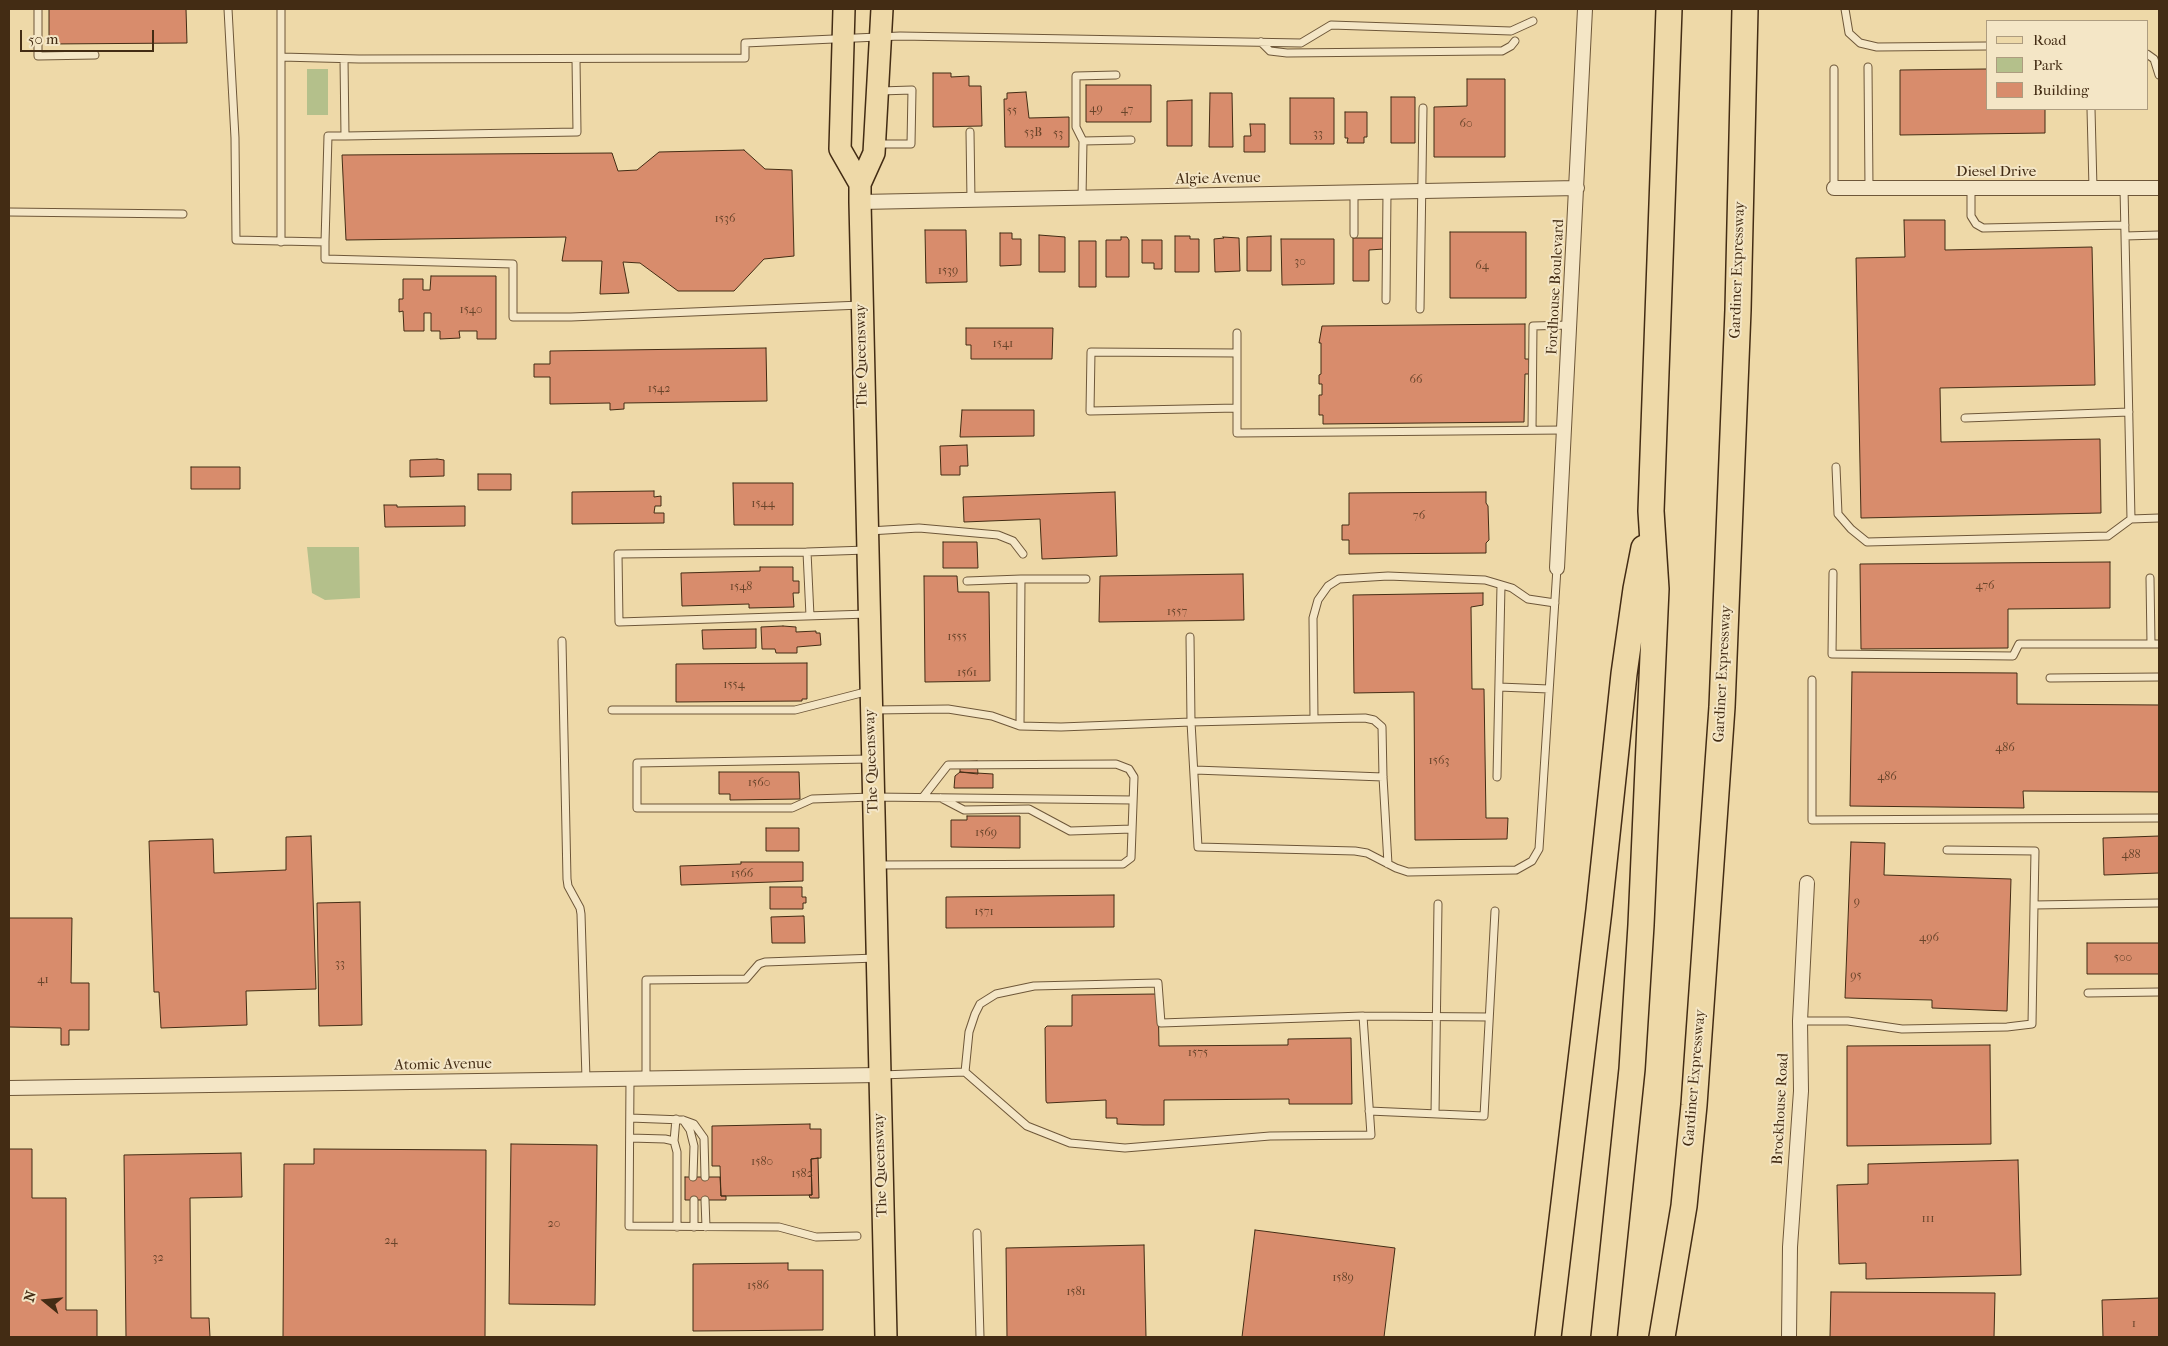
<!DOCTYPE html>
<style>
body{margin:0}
#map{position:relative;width:2168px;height:1346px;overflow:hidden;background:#eed9a8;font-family:"IM FELL French Canon",serif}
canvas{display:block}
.frame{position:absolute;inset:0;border:10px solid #432c14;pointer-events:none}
.legend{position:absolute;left:1986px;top:20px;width:162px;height:90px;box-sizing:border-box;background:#f4e6c6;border:1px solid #ad9c7f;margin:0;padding:6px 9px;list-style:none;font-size:15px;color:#432c14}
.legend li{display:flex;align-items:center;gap:10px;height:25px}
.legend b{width:25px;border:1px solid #ad9c7f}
.north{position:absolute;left:20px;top:1276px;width:50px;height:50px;-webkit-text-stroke:4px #f4e6c6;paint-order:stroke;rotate:287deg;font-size:14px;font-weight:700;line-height:20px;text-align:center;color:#432c14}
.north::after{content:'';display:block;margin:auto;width:18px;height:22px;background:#432c14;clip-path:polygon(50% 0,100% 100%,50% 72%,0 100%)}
.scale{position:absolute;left:20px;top:30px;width:134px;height:22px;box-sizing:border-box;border:2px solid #432c14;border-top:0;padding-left:6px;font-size:15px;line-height:18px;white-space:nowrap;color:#432c14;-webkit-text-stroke:4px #f4e6c6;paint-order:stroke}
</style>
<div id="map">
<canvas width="2168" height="1346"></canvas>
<div class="frame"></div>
<ul class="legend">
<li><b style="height:6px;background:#eed9a8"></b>Road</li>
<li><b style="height:14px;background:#b4c08b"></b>Park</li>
<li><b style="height:14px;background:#d88c6c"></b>Building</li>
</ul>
<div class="north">N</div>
<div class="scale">50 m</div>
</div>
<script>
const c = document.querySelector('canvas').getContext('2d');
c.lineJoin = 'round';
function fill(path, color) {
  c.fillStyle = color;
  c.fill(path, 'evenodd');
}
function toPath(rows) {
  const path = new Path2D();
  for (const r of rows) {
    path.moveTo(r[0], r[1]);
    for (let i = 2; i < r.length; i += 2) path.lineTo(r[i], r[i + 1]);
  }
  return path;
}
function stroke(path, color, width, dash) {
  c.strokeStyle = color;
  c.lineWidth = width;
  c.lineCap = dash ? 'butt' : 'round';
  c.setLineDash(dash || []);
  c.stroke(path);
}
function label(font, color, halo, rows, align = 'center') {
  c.font = font + ' "IM FELL French Canon",serif';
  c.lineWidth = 4;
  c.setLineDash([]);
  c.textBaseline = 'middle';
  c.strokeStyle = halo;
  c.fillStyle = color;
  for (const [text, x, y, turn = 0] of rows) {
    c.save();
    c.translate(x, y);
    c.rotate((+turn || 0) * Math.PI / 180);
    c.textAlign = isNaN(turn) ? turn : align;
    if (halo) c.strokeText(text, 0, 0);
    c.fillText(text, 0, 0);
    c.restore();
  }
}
fill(toPath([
 [307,69,328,69,328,115,307,115],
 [307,547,359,547,360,598,325,600,312,593]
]), '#b4c08b');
const building = toPath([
 [49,9,186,9,187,43,49,44,49,9],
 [1987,69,1987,109,2045,109,2045,133,1900,135,1900,70,1987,69],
 [933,73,951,73,951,77,969,76,969,86,981,86,982,126,933,127,933,73],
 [1467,79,1505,79,1505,157,1434,157,1434,107,1467,106,1467,79],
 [1086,85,1151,85,1151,122,1086,122,1086,85],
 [1026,92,1029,118,1069,117,1069,147,1005,147,1004,99,1007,99,1007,93,1026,92],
 [1210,93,1232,93,1233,147,1209,147,1210,93],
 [1391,97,1415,97,1415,143,1391,143,1391,97],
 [1290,98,1334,98,1334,144,1290,144,1290,98],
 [1192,100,1192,146,1167,146,1167,101,1192,100],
 [1345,112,1367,112,1367,137,1364,137,1364,143,1347,143,1348,138,1345,138,1345,112],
 [1250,124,1265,124,1265,152,1244,152,1244,136,1251,136,1250,124],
 [744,150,765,169,792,170,794,256,764,259,734,291,678,291,640,263,623,262,629,293,600,294,602,261,562,261,566,237,346,240,342,155,612,153,618,171,637,170,659,152,744,150],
 [1904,220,1945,220,1945,250,2092,247,2095,385,1940,388,1941,442,2100,439,2101,513,1861,518,1856,258,1905,257,1904,220],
 [925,230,966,230,967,282,926,283,925,230],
 [1450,232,1526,232,1526,298,1450,298,1450,232],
 [1000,233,1012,233,1012,239,1021,239,1021,265,1000,266,1000,233],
 [1039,235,1065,237,1065,272,1039,272,1039,235],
 [1175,236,1190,236,1190,239,1199,239,1199,272,1175,272,1175,236],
 [1271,236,1271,271,1247,271,1247,237,1271,236],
 [1121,237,1127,237,1129,240,1129,277,1106,277,1106,240,1121,240,1121,237],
 [1223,237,1239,238,1240,271,1215,272,1214,239,1224,238,1223,237],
 [1353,238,1384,238,1384,249,1369,250,1369,281,1353,281,1353,238],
 [1281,239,1334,239,1334,284,1282,285,1281,239],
 [1142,240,1162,240,1162,269,1154,269,1154,263,1142,263,1142,240],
 [1079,241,1096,241,1096,287,1079,287,1079,241],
 [431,276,496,276,496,339,477,339,477,331,459,331,460,338,440,339,440,331,431,331,431,313,424,313,424,331,404,331,403,311,399,312,399,299,403,299,403,279,423,279,423,290,430,290,431,276],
 [1525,324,1525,359,1529,359,1530,374,1525,374,1524,422,1323,424,1323,415,1319,415,1319,395,1322,395,1322,384,1319,384,1319,375,1321,374,1321,343,1319,343,1322,326,1525,324],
 [966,328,1053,328,1052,359,971,359,971,345,966,345,966,328],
 [766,348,767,401,624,403,624,409,610,410,610,403,550,404,550,377,534,377,534,364,550,364,550,351,766,348],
 [962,410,1034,410,1034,436,960,437,962,410],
 [967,445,968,466,960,466,960,475,941,475,940,446,967,445],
 [437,459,444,460,444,476,410,477,410,460,437,459],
 [191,467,240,467,240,489,191,489,191,467],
 [478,474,511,474,511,490,478,490,478,474],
 [733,483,793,483,793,525,734,525,733,483],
 [654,491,654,497,661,496,661,506,655,506,654,513,664,513,664,523,572,524,572,492,654,491],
 [1115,492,1117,556,1042,559,1040,519,964,522,963,497,1115,492],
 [1486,492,1486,503,1488,506,1489,540,1486,543,1486,553,1349,554,1349,540,1342,540,1342,525,1349,525,1349,493,1486,492],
 [384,505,397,505,397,507,465,506,465,526,385,527,384,505],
 [943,542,977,542,978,568,943,568,943,542],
 [2110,562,2110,608,2008,609,2008,648,1861,649,1860,564,2110,562],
 [760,567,793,567,793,581,799,581,799,593,793,593,794,607,749,608,749,604,682,606,681,573,760,571,760,567],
 [1243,574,1244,620,1099,622,1100,576,1243,574],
 [924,576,957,576,958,592,989,592,990,681,925,682,924,576],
 [1483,593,1483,605,1471,607,1472,689,1484,689,1486,818,1508,818,1507,839,1415,840,1414,692,1354,693,1353,595,1483,593],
 [783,626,796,627,796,632,816,631,816,633,820,633,821,645,797,647,797,653,776,653,775,649,762,649,761,627,783,626],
 [756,629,756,648,703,649,702,630,756,629],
 [807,663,807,699,802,699,802,701,676,702,676,664,807,663],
 [1852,672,2017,673,2017,704,2159,705,2159,792,2023,791,2024,808,1850,806,1852,672],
 [977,761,978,774,960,772,960,762,977,761],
 [719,772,799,772,800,799,730,800,730,794,719,794,719,772],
 [960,772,993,774,993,788,954,788,955,776,960,772],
 [967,816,1020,816,1020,848,951,847,951,820,967,820,967,816],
 [766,828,799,828,799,851,766,851,766,828],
 [311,836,316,989,246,991,247,1025,161,1028,159,992,154,992,149,841,213,839,214,873,286,870,286,837,311,836],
 [2159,836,2159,873,2104,875,2103,838,2159,836],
 [1851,842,1885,843,1884,875,2011,879,2007,1011,1932,1008,1932,1000,1845,998,1851,842],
 [741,862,803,862,803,881,681,885,680,866,741,864,741,862],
 [770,887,802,887,802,897,806,897,806,903,803,903,803,909,770,909,770,887],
 [1114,895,1114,927,946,928,946,897,1114,895],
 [360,902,362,1025,319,1026,317,903,360,902],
 [803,916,804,916,805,943,772,943,771,917,803,916],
 [9,918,72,918,71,983,89,983,89,1030,69,1030,69,1045,61,1045,61,1028,9,1027,9,918],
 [2087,943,2159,943,2159,974,2087,974,2087,943],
 [1158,994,1159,1046,1288,1045,1288,1039,1351,1038,1352,1104,1289,1104,1289,1099,1164,1100,1164,1125,1143,1125,1117,1124,1117,1118,1106,1118,1106,1100,1047,1103,1046,1101,1045,1028,1047,1026,1072,1026,1072,995,1158,994],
 [1990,1045,1991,1144,1847,1146,1847,1046,1990,1045],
 [810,1124,810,1129,821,1129,821,1158,811,1159,812,1195,721,1196,720,1166,712,1166,712,1126,810,1124],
 [511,1144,597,1145,595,1305,509,1304,511,1144],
 [9,1149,32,1149,32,1198,66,1198,66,1310,97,1310,97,1337,9,1337,9,1149],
 [314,1149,486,1150,485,1337,283,1337,284,1164,314,1164,314,1149],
 [241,1153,242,1197,190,1198,191,1318,209,1318,210,1337,126,1337,124,1155,241,1153],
 [818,1158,819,1198,810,1198,809,1195,812,1195,811,1159,818,1158],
 [2018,1160,2021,1275,1866,1279,1866,1263,1839,1264,1837,1185,1868,1184,1868,1164,2018,1160],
 [685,1177,720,1177,721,1196,726,1196,726,1200,685,1200,685,1177],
 [1255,1230,1395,1248,1384,1337,1242,1337,1255,1230],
 [1144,1245,1146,1337,1007,1337,1006,1248,1144,1245],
 [788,1263,788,1270,823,1270,823,1330,693,1331,693,1264,788,1263],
 [1831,1292,1995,1293,1994,1337,1830,1337,1831,1292],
 [2159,1298,2159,1337,2103,1337,2102,1300,2159,1298]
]);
fill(building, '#d88c6c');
stroke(building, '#432c14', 1);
const lane = toPath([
 [38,9,38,56,95,55],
 [228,9,235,138,236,240,325,242,325,259,513,264,513,317,571,317,861,305],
 [1845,9,1849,33,1860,43,1877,47,1987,46],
 [1261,42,1270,51,1287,53,1489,51,1502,51,1511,46,1515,41],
 [2147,54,2154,59,2159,75],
 [281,57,359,59,745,58,745,43,900,36,1301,43,1331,25,1511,31,1533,21],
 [344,59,345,136,577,132,576,59],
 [1868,67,1869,188],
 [2091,109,2093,188],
 [970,132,971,200],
 [1083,141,1131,140],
 [877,144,911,144,912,90,880,91],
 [1834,188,1834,69],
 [2124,188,2131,519],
 [1971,189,1971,216,1976,224,1983,228,2125,225],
 [1082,198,1083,141,1076,127,1076,76,1116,75],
 [9,212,183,214],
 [1354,234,1354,192],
 [2125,236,2159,235],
 [281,242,281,9],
 [325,242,328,136,345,136],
 [1386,300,1387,192],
 [1420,309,1423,108],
 [1237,333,1237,433,1564,430],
 [1237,353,1091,352,1090,411,1237,408],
 [1965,418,2129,412],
 [1532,430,1533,326,1570,325],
 [1836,467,1838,514,1851,529,1867,542,2108,536,2131,519,2159,518],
 [869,531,919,528,998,535,1013,541,1023,554],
 [807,552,867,550],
 [1833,573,1832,654,2013,656,2019,644,2159,644],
 [2150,578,2151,644],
 [1021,579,1086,579],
 [967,581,1021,579,1020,726],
 [810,616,807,552,618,554,619,622,868,614],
 [562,641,567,879,568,886,580,908,581,914,586,1079],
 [2050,678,2159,677],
 [1812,680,1812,820,2159,818],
 [1499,687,1549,689],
 [612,710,795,710,869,691],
 [874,710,948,709,992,716,1020,726,1061,727,1191,722,1190,637],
 [1314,719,1191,722,1198,847,1355,851,1367,853,1396,868,1408,872,1516,870,1532,861,1539,849,1557,568],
 [870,759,637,763,637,808,792,808,812,799,873,797,1133,800],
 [1195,770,1383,777],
 [1497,777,1501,585],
 [941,798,964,810,1029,809,1070,831,1132,829],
 [1947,850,2035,851,2034,905],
 [1388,864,1383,777,1382,727,1374,720,1365,718,1314,719,1313,618,1318,600,1328,586,1339,579,1388,576,1485,580,1512,588,1528,599,1555,603],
 [876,865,1123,864,1131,858,1134,777,1129,769,1116,764,948,765,923,797],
 [2088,993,2159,992],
 [1363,1016,1489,1017],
 [1800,1021,1848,1021,1902,1029,2007,1027,2032,1024,2034,905,2159,903],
 [881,1075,965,1072,1027,1126,1070,1143,1125,1148,1270,1136,1371,1135,1363,1016,1161,1023,1158,983,1034,986,996,994,980,1004,975,1014,969,1032,965,1072],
 [630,1079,629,1226,779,1227,816,1237,857,1236],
 [646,1079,646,980,746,979,759,964,765,962,876,958],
 [1369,1111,1484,1116,1495,911],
 [1435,1114,1438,904],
 [630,1118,683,1120,694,1124,704,1138,705,1177],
 [683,1120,690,1130,694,1146,693,1177],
 [630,1138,665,1139,674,1141,677,1152,677,1227],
 [674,1141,676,1119],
 [694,1200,694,1227],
 [705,1200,706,1227],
 [977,1233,980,1337]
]);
const street = toPath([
 [1834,188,2159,188],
 [860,202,1577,188],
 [1557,568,1585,9],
 [9,1088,879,1075],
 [1789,1337,1790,1247,1801,1091,1800,1021,1807,883]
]);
const primary = toPath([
 [844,9,840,149,860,184],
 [882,9,874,153,860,184,860,202,886,1337]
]);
const highway = toPath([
 [1548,1337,1599,910,1624,674,1636,589,1644,548],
 [1604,1337,1632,1069,1641,925,1656,589,1651,511,1669,9],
 [1662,1337,1684,1206,1694,1105,1722,707,1738,310,1745,9]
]);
stroke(lane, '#6e5739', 9);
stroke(street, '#6e5739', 16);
stroke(primary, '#432c14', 24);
stroke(highway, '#432c14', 28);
stroke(lane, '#f4e6c6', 7);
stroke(street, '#f4e6c6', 14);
stroke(primary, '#eed9a8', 21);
stroke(highway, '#eed9a8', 25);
label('12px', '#68442a', null, [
 ["49",1096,109],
 ["47",1127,110],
 ["55",1012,111],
 ["60",1466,124],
 ["53B",1033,133],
 ["53",1058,134],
 ["33",1318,134],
 ["1536",725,219],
 ["30",1300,262],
 ["64",1482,266],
 ["1539",948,271],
 ["1540",471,310],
 ["1541",1003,344],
 ["66",1416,380],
 ["1542",659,389],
 ["1544",763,504],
 ["76",1419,516],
 ["476",1985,586],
 ["1548",741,587],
 ["1557",1177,612],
 ["1555",957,637],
 ["1561",967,673],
 ["1554",734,685],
 ["486",2005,748],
 ["1563",1439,761],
 ["486",1887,777],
 ["1560",759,783],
 ["1569",986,833],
 ["488",2131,855],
 ["1566",742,874],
 ["9",1857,902],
 ["1571",984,912],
 ["496",1929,938],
 ["500",2123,958],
 ["33",340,964],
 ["95",1856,976],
 ["41",43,980],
 ["1575",1198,1053],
 ["1580",762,1162],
 ["1582",802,1174],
 ["111",1928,1219],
 ["20",554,1224],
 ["24",391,1241],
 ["32",158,1258],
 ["1589",1343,1278],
 ["1586",758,1286],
 ["1581",1076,1292],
 ["1",2134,1324]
]);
label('15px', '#432c14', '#f4e6c6', [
 ["Diesel Drive",1996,172],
 ["Algie Avenue",1218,179,-1],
 ["Gardiner Expressway",1738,270,-88],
 ["Fordhouse Boulevard",1556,287,-87],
 ["The Queensway",862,356,-91],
 ["Gardiner Expressway",1723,674,-87],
 ["The Queensway",872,761,-92],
 ["Atomic Avenue",443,1065,-1],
 ["Gardiner Expressway",1695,1078,-85],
 ["Brockhouse Road",1781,1109,-87],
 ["The Queensway",881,1165,-92]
]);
</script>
